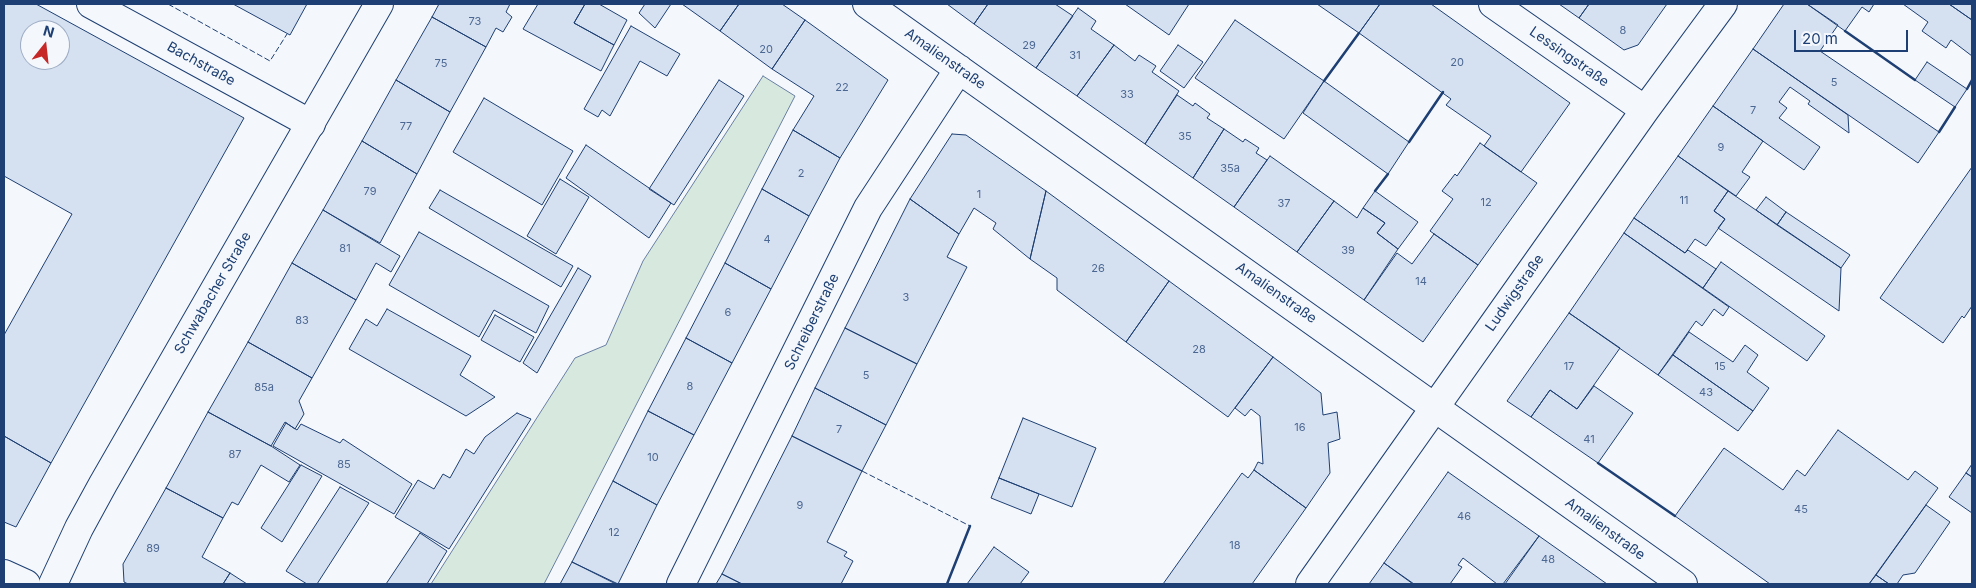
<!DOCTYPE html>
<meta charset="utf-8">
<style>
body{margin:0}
#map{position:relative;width:1976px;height:588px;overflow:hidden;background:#f4f7fb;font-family:Inter,sans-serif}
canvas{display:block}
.frame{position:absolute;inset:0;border:5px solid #1d3f73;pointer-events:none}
.north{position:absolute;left:20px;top:20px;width:50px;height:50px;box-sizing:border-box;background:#f4f7fb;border:1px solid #9eadc5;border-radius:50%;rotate:16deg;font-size:14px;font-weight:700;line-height:20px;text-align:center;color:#1d3f73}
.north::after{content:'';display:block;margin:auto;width:18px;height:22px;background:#c62828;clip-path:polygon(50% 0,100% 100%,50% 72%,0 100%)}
.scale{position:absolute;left:1794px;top:30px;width:114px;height:22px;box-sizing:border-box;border:2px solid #1d3f73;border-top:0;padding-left:6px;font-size:15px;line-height:18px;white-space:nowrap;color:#1d3f73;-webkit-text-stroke:4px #f4f7fb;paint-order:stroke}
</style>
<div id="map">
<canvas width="1976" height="588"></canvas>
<div class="frame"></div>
<div class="north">N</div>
<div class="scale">20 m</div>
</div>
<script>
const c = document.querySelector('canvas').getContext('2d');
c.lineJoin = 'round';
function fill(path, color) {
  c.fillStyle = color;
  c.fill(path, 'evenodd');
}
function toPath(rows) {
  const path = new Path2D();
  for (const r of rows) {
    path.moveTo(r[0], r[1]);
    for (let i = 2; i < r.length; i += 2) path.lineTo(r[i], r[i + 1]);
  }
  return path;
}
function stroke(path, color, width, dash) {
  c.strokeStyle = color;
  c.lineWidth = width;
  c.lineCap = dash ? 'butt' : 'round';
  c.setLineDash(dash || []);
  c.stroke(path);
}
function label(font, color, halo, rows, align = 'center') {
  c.font = font + ' Inter,sans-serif';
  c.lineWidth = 4;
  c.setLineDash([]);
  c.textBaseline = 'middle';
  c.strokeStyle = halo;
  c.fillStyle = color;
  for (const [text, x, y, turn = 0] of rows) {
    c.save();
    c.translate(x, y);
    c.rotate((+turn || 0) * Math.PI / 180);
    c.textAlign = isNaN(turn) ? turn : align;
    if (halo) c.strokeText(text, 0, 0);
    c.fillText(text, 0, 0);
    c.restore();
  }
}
const green = toPath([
 [763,76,795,96,544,584,431,584,575,358,606,345,643,261,763,76]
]);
fill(green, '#d7e8df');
stroke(green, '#687fa3', 1);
const building = toPath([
 [4,4,36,4,244,118,51,463,4,436,4,335,72,214,4,176,4,4],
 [30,30,60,30,60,60,30,60,30,30],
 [233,4,307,4,290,35,233,4],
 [439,4,510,4,506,12,512,17,503,32,496,28,486,47,432,17,439,4],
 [538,4,585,4,574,23,614,45,601,71,523,29,538,4],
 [585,4,599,4,627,20,614,45,574,23,585,4],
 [645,4,671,4,655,28,639,13,645,4],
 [682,4,739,4,720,31,682,4],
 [739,4,782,4,805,20,772,69,720,31,739,4],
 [947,4,988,4,974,24,947,4],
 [988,4,1055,4,1073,16,1036,68,974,24,988,4],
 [1125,4,1189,4,1169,35,1125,4],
 [1317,4,1380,4,1359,33,1317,4],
 [1380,4,1431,4,1570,103,1521,172,1484,146,1491,136,1446,105,1451,99,1359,33,1380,4],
 [1559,4,1589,4,1579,18,1559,4],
 [1589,4,1667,4,1638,45,1624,50,1579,18,1589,4],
 [1784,4,1807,4,1838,25,1820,51,1939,132,1918,163,1753,49,1784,4],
 [1807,4,1874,4,1869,12,1862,7,1845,31,1807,4],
 [1903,4,1949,4,1972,20,1972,56,1951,40,1946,48,1922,31,1928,22,1903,4],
 [1949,4,1972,4,1972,20,1949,4],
 [1078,8,1096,21,1091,29,1114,45,1077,96,1036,68,1078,8],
 [432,17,486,47,450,112,396,80,432,17],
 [805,20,888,80,840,158,793,130,814,96,772,69,805,20],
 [1235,20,1324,81,1284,139,1195,78,1235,20],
 [631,26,680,54,667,76,640,61,610,116,602,110,598,117,584,109,631,26],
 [1114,45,1135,61,1139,55,1156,66,1152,72,1179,91,1145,144,1077,96,1114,45],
 [1178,45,1203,62,1184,88,1160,71,1178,45],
 [1753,49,1848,115,1849,133,1808,104,1810,101,1790,87,1779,102,1787,108,1779,118,1820,147,1804,170,1713,106,1753,49],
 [1927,62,1967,89,1955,107,1915,80,1927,62],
 [396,80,450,112,417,174,362,141,396,80],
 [719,80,744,96,674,205,649,189,719,80],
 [1324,81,1409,142,1388,174,1303,113,1324,81],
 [1177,95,1193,106,1195,103,1210,114,1207,118,1224,129,1193,178,1145,144,1177,95],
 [484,98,573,151,542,205,453,152,484,98],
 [1713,106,1763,141,1742,172,1750,177,1736,196,1678,156,1713,106],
 [1224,129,1243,142,1245,139,1259,148,1256,153,1267,160,1234,207,1193,178,1224,129],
 [793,130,840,158,809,216,762,189,793,130],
 [952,134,966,135,1046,191,1030,259,993,229,996,223,974,208,959,234,910,199,952,134],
 [362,141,417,174,380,243,323,210,362,141],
 [1480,143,1537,183,1478,265,1430,231,1453,199,1442,191,1455,174,1457,176,1480,143],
 [586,145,671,203,649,238,566,178,586,145],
 [1270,156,1334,201,1297,252,1234,207,1270,156],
 [1678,156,1728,191,1714,211,1725,219,1706,246,1695,239,1685,253,1634,218,1678,156],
 [1972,167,1972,306,1964,318,1962,316,1943,343,1880,298,1972,167],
 [560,179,589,197,556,254,527,236,560,179],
 [762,189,809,216,771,289,725,263,762,189],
 [440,190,573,266,561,287,429,208,440,190],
 [1046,191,1169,281,1126,342,1057,290,1057,278,1030,259,1046,191],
 [1375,191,1418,222,1398,249,1377,233,1385,223,1363,208,1375,191],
 [1728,191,1841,268,1839,311,1718,228,1725,219,1714,211,1728,191],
 [1766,197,1786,212,1777,225,1756,210,1766,197],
 [910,199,959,234,947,257,967,267,917,364,845,328,910,199],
 [1334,201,1357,218,1363,208,1385,223,1377,233,1398,249,1364,300,1297,252,1334,201],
 [323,210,400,256,391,272,376,263,356,300,292,263,323,210],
 [1786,212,1850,255,1841,268,1777,225,1786,212],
 [1634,218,1685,253,1688,250,1716,269,1703,288,1624,233,1634,218],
 [419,232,549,306,536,333,494,310,479,337,389,285,419,232],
 [1624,233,1729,307,1723,316,1714,309,1702,326,1696,321,1658,375,1569,313,1624,233],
 [1434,234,1478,265,1423,342,1364,300,1397,253,1412,264,1434,234],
 [1721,262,1825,336,1807,361,1703,288,1721,262],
 [292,263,356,300,312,378,248,342,292,263],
 [725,263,771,289,732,363,686,338,725,263],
 [578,268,591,276,537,373,523,363,578,268],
 [1169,281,1273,357,1228,417,1126,342,1169,281],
 [387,309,471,356,460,375,495,397,466,416,349,349,366,319,377,326,387,309],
 [1569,313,1620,348,1577,409,1550,390,1531,417,1507,401,1569,313],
 [495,315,534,337,520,362,481,340,495,315],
 [845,328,917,364,886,425,815,388,845,328],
 [1689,332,1733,362,1745,345,1758,355,1747,372,1769,388,1753,411,1673,355,1689,332],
 [686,338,732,363,694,435,648,411,686,338],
 [248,342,312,378,299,401,304,414,295,429,285,422,271,446,208,412,248,342],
 [1673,355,1753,411,1738,431,1658,375,1673,355],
 [1273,357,1321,393,1323,415,1337,412,1340,439,1328,443,1330,473,1306,508,1254,470,1258,462,1263,464,1260,416,1251,409,1245,416,1235,408,1273,357],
 [1594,386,1633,413,1598,463,1531,417,1550,390,1577,409,1594,386],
 [815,388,886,425,862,471,792,436,815,388],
 [648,411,694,435,657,505,613,481,648,411],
 [208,412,271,446,300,465,289,482,261,465,238,505,232,502,223,518,166,488,208,412],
 [517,413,531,419,449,549,395,517,418,480,434,489,443,474,450,478,466,449,474,454,485,437,517,413],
 [1023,418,1096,448,1072,507,999,478,1023,418],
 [286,423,297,430,301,424,340,443,343,439,412,484,394,514,273,446,286,423],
 [1838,430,1908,480,1915,471,1938,488,1869,584,1770,584,1675,516,1724,448,1783,490,1797,470,1805,476,1838,430],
 [4,436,51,463,16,527,4,522,4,436],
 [792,436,862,471,827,542,847,552,844,556,853,561,841,584,742,584,722,574,792,436],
 [1972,464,1972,477,1966,473,1972,464],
 [301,465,322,476,282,542,261,528,301,465],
 [1254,470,1306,508,1252,584,1163,584,1242,473,1248,478,1254,470],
 [1448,472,1539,536,1503,584,1497,584,1463,558,1458,565,1462,567,1450,584,1414,584,1384,563,1448,472],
 [1966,473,1972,477,1972,513,1949,497,1966,473],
 [999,478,1039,494,1031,514,991,498,999,478],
 [613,481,657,505,618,584,572,562,613,481],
 [340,487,369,503,317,584,307,584,286,571,340,487],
 [166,488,223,518,202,557,230,573,223,584,128,584,124,582,123,564,166,488],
 [1926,505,1950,522,1915,573,1903,575,1897,584,1889,584,1876,575,1926,505],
 [420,533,447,551,427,584,386,584,420,533],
 [1539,536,1607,584,1505,584,1539,536],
 [994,547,1029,572,1020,584,967,584,994,547],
 [572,562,616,584,560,584,572,562],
 [1384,563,1413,584,1369,584,1384,563],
 [230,573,247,584,223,584,230,573],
 [722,574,742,584,716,584,722,574],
 [1876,575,1889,584,1869,584,1876,575]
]);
fill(building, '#d5e0f0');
stroke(building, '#1d3f73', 1);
const minor = toPath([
 [91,4,311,124],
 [867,4,1683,584],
 [1493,4,1645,110],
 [4,574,26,584],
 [681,584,868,208,959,69],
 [1310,584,1645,110,1723,4]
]);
const major = toPath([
 [53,584,79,528,103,484,379,4]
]);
stroke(minor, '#1d3f73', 30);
stroke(major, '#1d3f73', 30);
stroke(minor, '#f4f7fb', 28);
stroke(major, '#f4f7fb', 28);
stroke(toPath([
 [168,4,270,61,287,34],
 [862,471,970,526]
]), '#1d3f73', 1, [6, 2.5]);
stroke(toPath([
 [1845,31,1915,80],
 [1324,81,1359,33],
 [1967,89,1972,80],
 [1939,132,1955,107],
 [1409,142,1443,92],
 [1375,191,1388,174],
 [1598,463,1675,516],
 [947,584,970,526]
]), '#1d3f73', 2.5);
label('11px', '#4b6792', null, [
 ["73",475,22],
 ["8",1623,31],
 ["29",1029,46],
 ["20",766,50],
 ["31",1075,56],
 ["20",1457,63],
 ["75",441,64],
 ["5",1834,83],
 ["22",842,88],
 ["33",1127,95],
 ["7",1753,111],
 ["77",406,127],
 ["35",1185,137],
 ["9",1721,148],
 ["35a",1230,169],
 ["2",801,174],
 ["79",370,192],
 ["1",979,195],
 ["11",1684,201],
 ["12",1486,203],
 ["37",1284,204],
 ["4",767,240],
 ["81",345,249],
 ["39",1348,251],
 ["26",1098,269],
 ["14",1421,282],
 ["3",906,298],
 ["6",728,313],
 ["83",302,321],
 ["28",1199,350],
 ["17",1569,367],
 ["15",1720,367],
 ["5",866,376],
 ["8",690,387],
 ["85a",264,388],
 ["43",1706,393],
 ["16",1300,428],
 ["7",839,430],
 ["41",1589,440],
 ["87",235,455],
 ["10",653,458],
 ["85",344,465],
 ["9",800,506],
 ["45",1801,510],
 ["46",1464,517],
 ["12",614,533],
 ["18",1235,546],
 ["89",153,549],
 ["48",1548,560]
]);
label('14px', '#1d3f73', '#f4f7fb', [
 ["Lessingstraße",1569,57,35],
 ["Amalienstraße",945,59,35],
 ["Bachstraße",201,64,29],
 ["Schwabacher Straße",213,293,-60],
 ["Amalienstraße",1276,293,35],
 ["Ludwigstraße",1515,293,-55],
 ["Schreiberstraße",812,322,-64],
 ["Amalienstraße",1605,529,36]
]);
</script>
